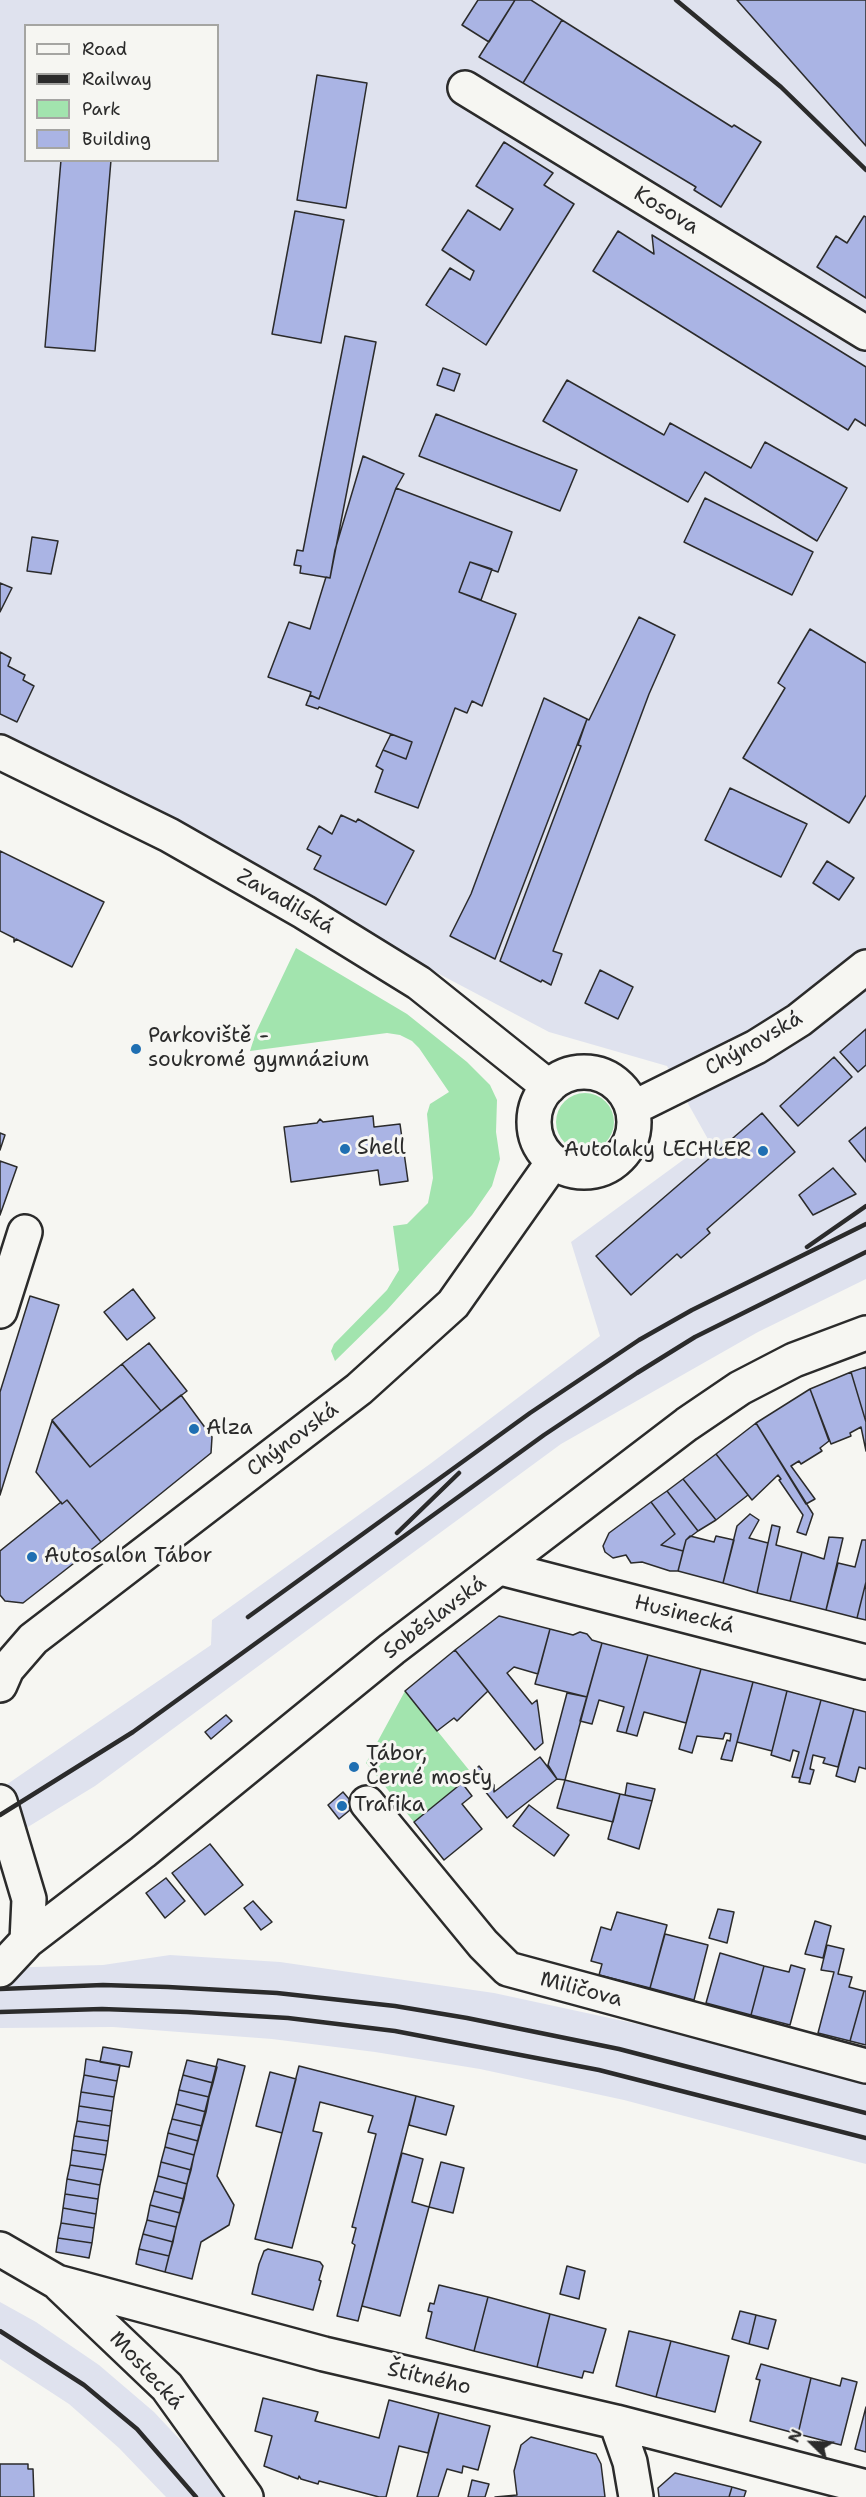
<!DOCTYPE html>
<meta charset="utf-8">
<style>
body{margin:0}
#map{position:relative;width:866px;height:2497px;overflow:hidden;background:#f6f6f2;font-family:"Shantell Sans",sans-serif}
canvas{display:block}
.legend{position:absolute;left:24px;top:24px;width:195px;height:138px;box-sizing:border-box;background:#f6f6f2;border:2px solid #a5a5a2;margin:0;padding:8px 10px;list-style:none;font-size:18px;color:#2b2b2b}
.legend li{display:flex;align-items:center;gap:12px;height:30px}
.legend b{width:30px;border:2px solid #a5a5a2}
.north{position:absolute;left:782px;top:2413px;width:60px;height:60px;-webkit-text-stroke:4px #f6f6f2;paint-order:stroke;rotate:293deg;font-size:16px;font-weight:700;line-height:24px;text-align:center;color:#2b2b2b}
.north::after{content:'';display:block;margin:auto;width:21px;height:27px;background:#2b2b2b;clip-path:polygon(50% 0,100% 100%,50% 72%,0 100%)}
</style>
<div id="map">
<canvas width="866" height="2497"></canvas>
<ul class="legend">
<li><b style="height:8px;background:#f6f6f2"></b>Road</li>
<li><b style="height:8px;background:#2b2b2b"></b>Railway</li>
<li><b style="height:16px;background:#a2e4ae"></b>Park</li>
<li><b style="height:16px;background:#aab4e4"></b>Building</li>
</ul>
<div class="north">N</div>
</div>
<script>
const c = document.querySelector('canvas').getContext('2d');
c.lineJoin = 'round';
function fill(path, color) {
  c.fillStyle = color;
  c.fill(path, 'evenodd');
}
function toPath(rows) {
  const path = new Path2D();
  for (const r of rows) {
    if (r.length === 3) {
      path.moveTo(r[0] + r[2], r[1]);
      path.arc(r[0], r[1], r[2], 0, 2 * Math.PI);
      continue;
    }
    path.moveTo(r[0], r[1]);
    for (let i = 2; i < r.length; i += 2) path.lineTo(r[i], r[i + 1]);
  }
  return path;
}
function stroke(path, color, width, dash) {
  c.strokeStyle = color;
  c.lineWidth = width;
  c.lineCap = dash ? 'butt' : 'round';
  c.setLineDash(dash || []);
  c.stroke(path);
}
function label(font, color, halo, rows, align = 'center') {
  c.font = font + ' "Shantell Sans",sans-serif';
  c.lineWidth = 6;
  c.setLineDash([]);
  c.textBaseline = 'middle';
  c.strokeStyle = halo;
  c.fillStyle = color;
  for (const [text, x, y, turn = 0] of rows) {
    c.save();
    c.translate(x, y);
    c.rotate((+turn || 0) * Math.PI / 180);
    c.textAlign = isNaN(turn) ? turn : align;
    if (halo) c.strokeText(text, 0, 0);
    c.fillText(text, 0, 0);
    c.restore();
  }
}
fill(toPath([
 [0,0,866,0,866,1279,758,1332,561,1444,95,1786,0,1844,0,1789,211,1645,212,1620,430,1464,600,1336,571,1242,709,1141,667,1066,549,1032,0,742],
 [26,26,218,26,218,160,26,160],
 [170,1955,280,1962,494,1993,642,2025,866,2084,866,2164,624,2100,480,2069,375,2052,272,2039,113,2027,0,2028,0,1968,103,1965],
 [0,2302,36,2322,99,2365,154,2412,200,2461,228,2497,166,2497,119,2448,69,2404,0,2359]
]), '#dfe2ee');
fill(toPath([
 [296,948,407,1014,467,1062,490,1085,497,1100,496,1132,500,1159,492,1186,472,1215,387,1310,335,1361,331,1351,334,1344,387,1290,399,1270,393,1226,407,1224,428,1203,433,1178,427,1114,430,1104,449,1092,419,1048,412,1041,400,1035,387,1033,250,1051,256,1032],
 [585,1122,29],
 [405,1691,473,1775,414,1822,366,1763]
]), '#a2e4ae');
const building = toPath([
 [478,0,515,0,489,42,462,25,478,0],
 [515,0,531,0,562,20,523,83,479,57,515,0],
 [737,0,866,0,866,146,737,0],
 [562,20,732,127,734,125,761,142,721,207,694,190,696,187,523,83,562,20],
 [317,75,367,83,346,208,297,200,317,75],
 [504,142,553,173,544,185,574,204,486,345,426,305,450,268,470,280,474,271,442,250,468,210,500,230,513,209,476,186,504,142],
 [61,160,111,160,95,351,45,347,61,160],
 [295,211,344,220,321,343,272,334,295,211],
 [864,216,866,217,866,298,817,267,836,236,847,243,864,216],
 [618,231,654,254,652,235,866,367,866,426,855,419,848,430,593,271,618,231],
 [345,336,376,342,330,578,300,573,301,566,294,565,297,550,303,551,345,336],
 [443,368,460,374,454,391,437,385,443,368],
 [567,380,664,435,670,423,751,468,765,442,847,488,817,541,705,472,688,502,543,421,567,380],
 [436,414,577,470,560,511,419,456,436,414],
 [363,456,404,474,396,488,319,699,310,695,311,692,268,677,289,622,310,629,326,577,330,578,335,550,363,456],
 [396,488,512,532,498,572,470,562,459,592,516,614,482,706,472,701,467,713,455,708,418,808,375,792,383,770,376,766,383,750,406,759,412,742,319,707,318,709,306,705,310,695,319,699,396,488],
 [705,498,813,552,792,595,684,542,705,498],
 [32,537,58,541,51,574,27,571,32,537],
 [470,562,492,569,481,600,459,592,470,562],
 [0,583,12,588,0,612,0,583],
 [639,617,675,635,649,694,553,951,562,954,551,985,542,980,541,982,500,961,581,746,578,745,587,719,589,720,639,617],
 [810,629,866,663,866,795,849,823,743,758,785,688,778,683,810,629],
 [0,652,11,658,8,666,25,675,23,680,34,686,17,722,0,714,0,652],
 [544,698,587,719,495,959,450,936,471,894,544,698],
 [391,734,412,742,406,759,383,750,391,734],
 [730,788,807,824,781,877,705,840,730,788],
 [341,815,356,822,358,819,414,851,386,905,314,869,321,856,307,849,319,826,332,834,341,815],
 [0,851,104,902,72,967,16,939,14,942,14,938,0,931,0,851],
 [827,861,854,878,839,900,813,883,827,861],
 [600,970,633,987,618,1019,585,1003,600,970],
 [866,1029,866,1065,858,1072,840,1052,866,1029],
 [834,1057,852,1077,798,1126,780,1106,834,1057],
 [762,1113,795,1152,707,1229,710,1233,681,1258,677,1254,631,1295,596,1256,762,1113],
 [373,1116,374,1127,400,1124,408,1181,380,1185,378,1170,291,1182,284,1127,317,1123,320,1119,323,1122,373,1116],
 [866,1127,866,1162,849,1141,866,1127],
 [0,1133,5,1135,0,1150,0,1133],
 [0,1161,17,1167,0,1215,0,1161],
 [833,1168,856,1194,813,1215,799,1195,833,1168],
 [133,1289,155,1318,127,1340,104,1312,133,1289],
 [30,1296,59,1305,0,1495,0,1392,30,1296],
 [149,1343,187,1391,161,1411,122,1364,149,1343],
 [122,1364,161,1411,90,1467,52,1420,122,1364],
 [866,1367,866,1422,851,1372,866,1367],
 [851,1372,866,1422,866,1451,861,1427,850,1433,851,1436,831,1444,810,1389,851,1372],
 [810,1389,829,1441,820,1448,822,1451,801,1464,799,1461,791,1466,815,1499,806,1504,756,1423,810,1389],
 [181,1395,212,1437,211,1453,101,1542,67,1500,62,1504,36,1472,52,1421,90,1467,181,1395],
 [756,1423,813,1514,806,1535,797,1532,803,1515,779,1480,781,1479,778,1475,752,1500,716,1454,756,1423],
 [716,1454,748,1495,716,1520,683,1479,716,1454],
 [683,1479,716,1520,698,1531,667,1491,683,1479],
 [667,1491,698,1531,686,1540,683,1551,661,1545,675,1534,651,1502,667,1491],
 [67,1500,101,1542,23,1603,5,1601,0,1595,0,1551,61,1502,62,1504,67,1500],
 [651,1502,675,1534,661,1545,683,1551,678,1571,670,1571,642,1562,631,1563,626,1555,613,1558,605,1552,603,1546,609,1533,651,1502],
 [750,1514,759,1520,749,1538,768,1543,757,1593,723,1583,737,1526,750,1514],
 [772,1525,780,1527,776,1545,802,1552,790,1601,757,1593,772,1525],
 [690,1536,714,1542,716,1536,734,1540,723,1583,678,1571,686,1540,690,1536],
 [829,1537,843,1538,826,1610,790,1601,802,1552,824,1559,829,1537],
 [862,1540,866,1540,866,1582,857,1618,826,1610,838,1563,855,1567,862,1540],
 [866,1582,866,1620,857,1618,866,1582],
 [499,1616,550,1629,538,1674,514,1667,507,1673,532,1704,537,1700,543,1743,535,1750,455,1650,499,1616],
 [550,1629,573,1635,580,1632,587,1634,592,1640,602,1643,587,1697,535,1684,550,1629],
 [602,1643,648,1655,626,1733,617,1731,624,1707,599,1700,592,1724,580,1721,602,1643],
 [455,1650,488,1691,457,1721,454,1718,437,1731,405,1691,455,1650],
 [648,1655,701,1669,686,1723,644,1712,637,1736,626,1733,648,1655],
 [701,1669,753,1682,732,1761,721,1759,727,1740,730,1741,731,1734,725,1733,723,1739,697,1736,692,1753,679,1749,701,1669],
 [753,1682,787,1691,772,1751,737,1742,753,1682],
 [787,1691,821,1700,800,1778,792,1777,799,1752,793,1750,790,1761,771,1755,787,1691],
 [567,1693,587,1697,565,1780,557,1779,548,1765,567,1693],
 [821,1700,854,1709,838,1767,823,1763,825,1758,813,1755,810,1769,814,1770,810,1784,799,1782,821,1700],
 [854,1709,866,1712,866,1769,859,1767,855,1782,836,1776,854,1709],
 [226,1715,232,1721,211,1739,205,1732,226,1715],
 [540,1757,557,1779,507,1818,471,1774,479,1766,494,1785,494,1792,540,1757],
 [565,1780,620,1794,613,1822,557,1808,565,1780],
 [462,1783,472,1796,462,1804,482,1829,444,1860,414,1822,462,1783],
 [627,1783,655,1789,652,1801,625,1795,627,1783],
 [343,1792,355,1806,339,1819,328,1805,343,1792],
 [620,1794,652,1801,639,1849,608,1839,620,1794],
 [529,1805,569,1835,554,1856,513,1826,529,1805],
 [210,1844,243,1885,205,1915,172,1873,210,1844],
 [166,1878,185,1901,165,1918,146,1893,166,1878],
 [253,1901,272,1922,261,1930,244,1908,253,1901],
 [718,1909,734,1912,727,1943,709,1938,718,1909],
 [617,1912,667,1925,650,1988,599,1975,602,1964,591,1961,601,1927,611,1930,617,1912],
 [815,1921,831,1926,823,1958,805,1954,815,1921],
 [665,1934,708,1945,694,2000,650,1988,665,1934],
 [827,1945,844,1949,838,1974,852,1977,849,1987,864,1991,850,2041,818,2033,834,1972,821,1970,827,1945],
 [720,1953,764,1966,751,2015,706,2003,720,1953],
 [791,1965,805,1969,790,2025,751,2015,764,1966,789,1972,791,1965],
 [864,1991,866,1991,866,2045,850,2041,864,1991],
 [103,2047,132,2052,129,2067,100,2062,103,2047],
 [86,2059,120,2065,117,2081,84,2075,86,2059],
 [218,2059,245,2066,217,2176,234,2205,229,2225,201,2242,192,2279,165,2272,218,2059],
 [187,2060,217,2067,213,2083,183,2075,187,2060],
 [299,2066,416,2096,358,2321,337,2316,355,2245,352,2243,356,2228,352,2227,376,2134,368,2132,373,2116,320,2102,313,2131,322,2133,292,2248,255,2239,299,2066],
 [270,2072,296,2079,282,2133,256,2126,270,2072],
 [84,2075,117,2081,114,2097,81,2092,84,2075],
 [183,2075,213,2083,209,2097,179,2090,183,2075],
 [179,2090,209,2097,206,2112,176,2104,179,2090],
 [81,2092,114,2097,112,2111,79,2106,81,2092],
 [416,2096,454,2106,446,2135,409,2125,416,2096],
 [176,2104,206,2112,202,2126,172,2119,176,2104],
 [79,2106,112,2111,110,2126,77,2121,79,2106],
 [172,2119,202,2126,198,2141,168,2133,172,2119],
 [77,2121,110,2126,108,2141,74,2136,77,2121],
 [168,2133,198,2141,194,2155,165,2147,168,2133],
 [74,2136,108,2141,106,2155,72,2150,74,2136],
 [165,2147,194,2155,191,2170,161,2162,165,2147],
 [72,2150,106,2155,103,2170,70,2165,72,2150],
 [402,2153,423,2159,412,2202,429,2207,400,2316,362,2306,402,2153],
 [161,2162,191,2170,187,2184,158,2176,161,2162],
 [441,2162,464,2168,453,2213,429,2207,441,2162],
 [70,2165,103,2170,100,2185,67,2179,70,2165],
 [158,2176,187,2184,184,2199,154,2191,158,2176],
 [67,2179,100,2185,98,2199,65,2194,67,2179],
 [154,2191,184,2199,180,2213,150,2205,154,2191],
 [65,2194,98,2199,96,2214,63,2208,65,2194],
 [150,2205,180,2213,176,2227,147,2220,150,2205],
 [63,2208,96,2214,94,2228,61,2223,63,2208],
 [147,2220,176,2227,173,2242,143,2234,147,2220],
 [61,2223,94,2228,92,2243,58,2238,61,2223],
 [143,2234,173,2242,169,2256,139,2249,143,2234],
 [58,2238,92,2243,89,2258,56,2252,58,2238],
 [139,2249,169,2256,165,2272,136,2264,139,2249],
 [268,2249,320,2262,323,2266,319,2280,321,2281,313,2310,252,2294,259,2264,264,2251,268,2249],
 [567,2266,585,2271,579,2299,560,2294,567,2266],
 [439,2285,488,2297,474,2351,426,2338,432,2312,428,2311,430,2303,434,2304,439,2285],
 [488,2297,550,2314,537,2367,474,2351,488,2297],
 [740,2311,756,2315,749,2344,732,2339,740,2311],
 [550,2314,606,2329,593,2373,584,2371,582,2378,537,2367,550,2314],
 [756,2315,776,2320,768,2349,749,2344,756,2315],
 [629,2331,671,2341,656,2397,616,2386,629,2331],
 [671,2341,729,2356,715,2412,656,2397,671,2341],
 [761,2364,811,2378,798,2434,750,2421,760,2380,756,2379,761,2364],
 [811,2378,840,2386,842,2378,857,2382,841,2445,798,2434,811,2378],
 [263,2398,318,2412,315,2421,379,2438,389,2400,439,2413,428,2453,399,2446,386,2497,379,2497,319,2481,318,2484,301,2479,299,2476,298,2479,264,2466,272,2436,255,2431,263,2398],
 [866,2407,866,2452,855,2449,866,2407],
 [439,2413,490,2426,478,2470,463,2466,462,2473,447,2469,438,2497,417,2497,439,2413],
 [531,2437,596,2454,601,2464,605,2497,495,2497,517,2495,514,2471,521,2445,531,2437],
 [0,2464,28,2464,28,2469,33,2469,34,2497,0,2497,0,2464],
 [675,2473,732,2487,729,2497,659,2497,658,2488,675,2473],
 [472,2480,489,2484,485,2497,468,2497,472,2480],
 [732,2487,746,2491,744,2497,729,2497,732,2487]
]);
fill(building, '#aab4e4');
stroke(building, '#2b2b2b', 1.5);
const minor = toPath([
 [465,88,866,333],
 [0,1311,25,1232],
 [501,1568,866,1662],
 [367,1803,483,1944,508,1969,866,2066],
 [0,2249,57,2282,324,2354,616,2422,866,2487],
 [60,2285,167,2387,246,2497],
 [616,2422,630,2462,636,2497]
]);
const secondary = toPath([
 [0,752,169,835,304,912,419,983,549,1087],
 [584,1122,50],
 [633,1108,756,1047,799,1020,866,967],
 [0,1685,7,1669,33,1639,359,1389,453,1304,553,1162],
 [0,1802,29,1899,27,1941],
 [0,1970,27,1941,143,1852,392,1649,687,1424,740,1388,794,1360,866,1333]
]);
stroke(minor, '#2b2b2b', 38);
stroke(secondary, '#2b2b2b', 38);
stroke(minor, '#f6f6f2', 33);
stroke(secondary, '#f6f6f2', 33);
stroke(toPath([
 [676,0,781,87,866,170],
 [807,1247,866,1206],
 [397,1533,459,1473],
 [248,1617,530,1413,639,1340,692,1310,866,1224],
 [0,1815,133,1732,544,1435,637,1373,695,1337,866,1252],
 [0,1989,103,1985,168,1987,277,1993,395,2006,467,2018,619,2049,866,2113],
 [0,2012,102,2009,187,2012,288,2018,395,2031,599,2070,866,2138],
 [0,2331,84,2385,137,2429,196,2497]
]), '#2b2b2b', 4.5);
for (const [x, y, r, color] of [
 [136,1049,6,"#1f6fb2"],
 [345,1149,6,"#1f6fb2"],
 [763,1151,6,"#1f6fb2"],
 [194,1429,6,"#1f6fb2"],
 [32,1557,6,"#1f6fb2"],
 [354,1767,6,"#1f6fb2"],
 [342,1806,6,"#1f6fb2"]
]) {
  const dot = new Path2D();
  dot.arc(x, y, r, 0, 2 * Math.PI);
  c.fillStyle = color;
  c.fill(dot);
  stroke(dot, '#f6f6f2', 2);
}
label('21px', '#2b2b2b', '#f6f6f2', [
 ["Kosova",666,211,31],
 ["Zavadilská",285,902,30],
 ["Chýnovská",754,1044,-30],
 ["Chýnovská",293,1440,-37],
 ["Husinecká",684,1615,14],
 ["Soběslavská",435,1618,-37],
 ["Miličova",581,1990,15],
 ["Mostecká",146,2371,47],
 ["Štítného",429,2379,13]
]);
label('21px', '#2b2b2b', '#f6f6f2', [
 ["Parkoviště -",148,1037],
 ["soukromé gymnázium",148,1061],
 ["Shell",357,1149],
 ["Autolaky LECHLER",751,1151,"right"],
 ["Alza",206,1429],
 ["Autosalon Tábor",44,1557],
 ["Tábor,",366,1755],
 ["Černé mosty",366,1779],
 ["Trafika",354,1806]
], 'left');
</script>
